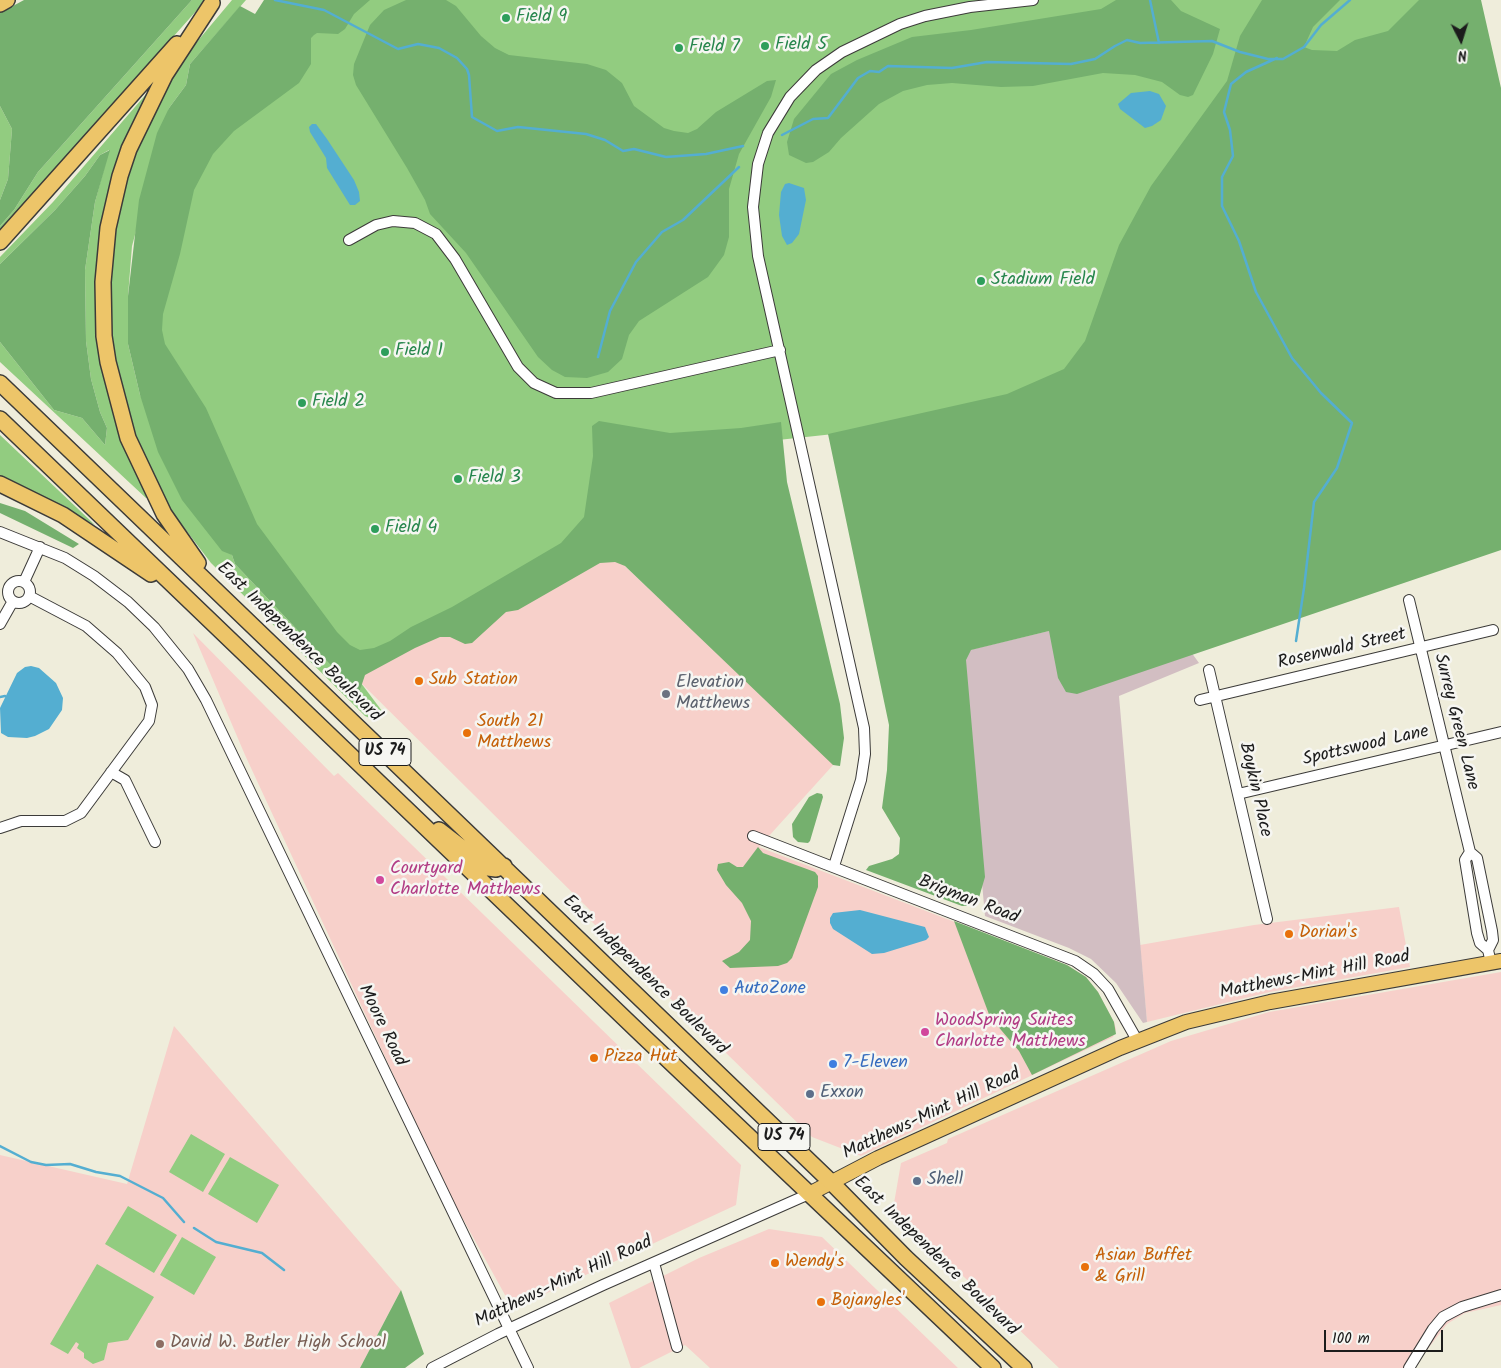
<!DOCTYPE html>
<style>
body{margin:0}
#map{position:relative;width:1501px;height:1368px;overflow:hidden;background:#efeddb;font-family:Kalam,sans-serif}
canvas{display:block}
.north{position:absolute;left:1436px;top:15px;width:50px;height:50px;-webkit-text-stroke:4px #f6f6f2;paint-order:stroke;rotate:175deg;font-size:14px;font-weight:700;line-height:20px;text-align:center;color:#1c1c1c}
.north::after{content:'';display:block;margin:auto;width:18px;height:22px;background:#1c1c1c;clip-path:polygon(50% 0,100% 100%,50% 72%,0 100%)}
.scale{position:absolute;left:1324px;top:1330px;width:119px;height:22px;box-sizing:border-box;border:2px solid #1c1c1c;border-top:0;padding-left:6px;font-size:15px;line-height:18px;white-space:nowrap;color:#1c1c1c;-webkit-text-stroke:4px #f6f6f2;paint-order:stroke}
</style>
<div id="map">
<canvas width="1501" height="1368"></canvas>
<div class="north">N</div>
<div class="scale">100 m</div>
</div>
<script>
const c = document.querySelector('canvas').getContext('2d');
c.lineJoin = 'round';
function fill(path, color) {
  c.fillStyle = color;
  c.fill(path, 'evenodd');
}
function toPath(rows) {
  const path = new Path2D();
  for (const r of rows) {
    if (r.length === 3) {
      path.moveTo(r[0] + r[2], r[1]);
      path.arc(r[0], r[1], r[2], 0, 2 * Math.PI);
      continue;
    }
    path.moveTo(r[0], r[1]);
    for (let i = 2; i < r.length; i += 2) path.lineTo(r[i], r[i + 1]);
  }
  return path;
}
function stroke(path, color, width, dash) {
  c.strokeStyle = color;
  c.lineWidth = width;
  c.lineCap = dash ? 'butt' : 'round';
  c.setLineDash(dash || []);
  c.stroke(path);
}
function label(font, color, halo, rows, align = 'center') {
  c.font = font + ' Kalam,sans-serif';
  c.lineWidth = 5;
  c.setLineDash([]);
  c.textBaseline = 'middle';
  c.strokeStyle = halo;
  c.fillStyle = color;
  for (const [text, x, y, turn = 0] of rows) {
    c.save();
    c.translate(x, y);
    c.rotate((+turn || 0) * Math.PI / 180);
    c.textAlign = isNaN(turn) ? turn : align;
    if (halo) c.strokeText(text, 0, 0);
    c.fillText(text, 0, 0);
    c.restore();
  }
}
fill(toPath([
 [609,551,834,764,759,847,1067,965,1086,977,1098,992,1114,1022,1116,1029,1113,1037,861,1156,812,1137,590,920,595,915,352,674],
 [193,633,334,776,338,773,741,1165,736,1205,519,1306,505,1295,458,1210,406,1102,245,755],
 [1399,907,1410,967,1270,992,1147,1022,1140,945,1254,925],
 [1501,972,1501,1305,1465,1313,1447,1324,1413,1368,1059,1368,893,1209,901,1163,947,1143,948,1139,1171,1041,1269,1012],
 [174,1026,401,1290,360,1368,0,1368,0,1155,127,1184],
 [769,1229,822,1237,958,1368,710,1368,685,1345,639,1368,631,1368,609,1303,699,1258]
]), '#f7d0ca');
fill(toPath([
 [1157,605,1199,663,1119,696,1147,1022,1143,1023,1116,983,1091,959,1069,948,985,916,961,652]
]), '#d2bec2');
fill(toPath([
 [192,0,206,0,0,231,0,226,14,210,38,172],
 [232,0,246,0,190,64,186,85,169,108,132,246,128,296,128,344,140,395,232,555,235,564,356,692,358,693,360,690,361,683,382,711,382,715,374,720,365,716,211,563,172,512,135,434,122,396,115,361,110,307,110,278,115,228,132,162,141,136,171,78,196,43],
 [266,0,1447,0,1075,408,611,458,609,551,352,674,248,567,141,323],
 [147,93,131,126,120,156,97,288,149,497,146,498,0,362,0,342,54,410,82,418,105,445,107,428,100,412,91,379,86,341,85,270,95,202,109,150,100,155,85,176,55,210,0,264,0,257,53,202],
 [0,106,12,129,8,179,0,200],
 [0,435,95,525,0,475],
 [191,1134,225,1154,203,1192,169,1172],
 [230,1157,279,1185,257,1223,208,1194],
 [128,1206,177,1235,154,1273,105,1244],
 [182,1237,216,1257,194,1295,160,1275],
 [97,1264,154,1297,128,1340,108,1343,104,1360,93,1364,84,1358,84,1353,77,1348,79,1344,76,1342,68,1354,50,1344]
]), '#92cc80');
fill(toPath([
 [24,0,192,0,38,172,14,210,0,226,0,200,8,179,12,129,0,106,0,13],
 [264,0,370,0,354,14,345,29,338,34,317,33,314,35,311,38,311,64,299,83,234,131,213,154,194,190,180,254,163,314,162,330,165,344,206,408,257,524,337,632,350,645,360,650,374,648,390,641,411,627,452,607,561,543,584,517,593,456,592,426,599,421,670,433,741,428,781,422,787,482,840,704,844,738,840,766,833,765,625,566,615,562,600,563,518,610,506,612,472,643,465,644,450,637,440,637,415,648,365,675,360,690,358,693,356,692,235,564,232,555,222,551,182,500,158,452,140,395,128,344,128,296,139,200,157,133,169,108,186,85,190,64,240,6,255,14],
 [406,0,446,0,456,6,481,36,495,48,509,55,587,64,606,70,622,83,634,106,664,128,674,131,688,133,697,129,716,112,767,81,776,80,771,97,739,154,729,189,729,237,724,255,708,277,639,321,629,335,622,359,608,372,587,378,565,377,552,370,538,357,466,253,430,214,425,200,407,168,356,85,353,75,354,64,370,25,384,10],
 [1116,0,1171,0,1181,11,1220,29,1213,54,1193,95,1188,97,1180,95,1162,82,1135,75,1103,73,1033,86,1001,87,952,83,927,85,903,91,879,104,841,138,829,152,813,162,806,163,789,155,787,142,794,119,831,74,857,60,912,37,971,30,1101,9],
 [1262,0,1340,0,1313,27,1304,47,1312,50,1337,51,1355,40,1388,31,1419,0,1481,0,1501,88,1501,550,1077,694,1066,692,1058,678,1049,631,971,650,966,660,985,877,978,901,972,906,962,906,866,870,869,866,892,859,899,854,900,838,882,808,887,770,889,725,828,434,1007,394,1064,369,1085,341,1119,245,1151,186,1227,81,1240,36],
 [110,150,95,202,85,270,86,341,91,379,100,412,107,428,105,445,82,418,54,410,0,342,0,264,55,210,85,176,100,155],
 [0,503,25,511,79,544,73,548,0,513],
 [817,793,822,794,823,797,810,841,808,843,798,842,793,837,792,824,809,797],
 [758,847,763,853,815,872,818,876,818,887,792,958,787,963,778,966,730,968,722,961,739,952,750,940,751,921,742,903,726,885,717,870,718,864,729,862,737,867,743,867],
 [954,921,1067,965,1086,977,1098,992,1114,1022,1116,1034,1032,1075,1019,1051,990,1017],
 [401,1290,424,1354,405,1368,360,1368]
]), '#75b06e');
fill(toPath([
 [1150,91,1159,94,1166,106,1161,120,1152,126,1145,128,1120,109,1118,104,1131,93],
 [312,124,316,124,327,139,354,180,359,192,360,201,355,205,350,205,327,168,326,158,310,132,309,127],
 [789,183,804,188,806,200,799,234,792,243,787,245,782,236,779,215,781,192,785,184],
 [31,666,39,668,56,683,63,698,62,710,49,729,35,736,27,738,8,737,1,733,0,708,17,673,25,667],
 [860,910,925,927,929,937,926,940,884,953,872,954,833,929,830,923,830,918,833,913]
]), '#54aed1');
stroke(toPath([
 [275,0,324,10,398,49,418,44,439,48,457,58,467,69,469,75,472,117,497,131,518,127,586,134,605,140,623,151,634,149,666,157,706,154,743,146],
 [1150,0,1159,43],
 [1277,58,1246,72,1231,84,1224,112,1230,130,1233,156,1222,177,1222,206,1239,241,1256,292,1292,358,1321,393,1352,423,1337,468,1314,502,1304,588,1296,641],
 [782,135,813,119,828,118,858,78,870,71,879,72,888,66,952,68,987,62,1071,64,1095,59,1115,46,1127,40,1140,43,1212,41,1240,52,1268,59,1283,59,1304,47,1321,25,1350,0],
 [598,357,610,311,636,262,662,232,683,220,739,167],
 [0,697,5,696],
 [0,1146,31,1162,46,1165,70,1164,96,1172,120,1176,163,1198,184,1222],
 [194,1228,216,1242,262,1253,284,1270]
]), '#54aed1', 2.5);
const minor = toPath([
 [349,240,376,225,393,221,415,223,436,234,455,259,518,367,534,383,556,393,591,393,780,350],
 [0,532,65,558,94,576,128,602,154,627,188,669,206,700,528,1368],
 [19,592,11],
 [24,582,40,547],
 [1409,600,1470,852,1477,858,1492,931,1493,940,1488,950,1491,963],
 [0,624,13,601],
 [1209,670,1267,919],
 [1200,700,1493,630],
 [111,772,125,780,155,842],
 [1238,794,1501,732],
 [0,828,21,821,65,821,81,813,149,721,152,705,145,687,117,653,86,626,29,596],
 [753,836,1075,961,1094,974,1108,989,1137,1040],
 [1470,852,1465,860,1477,933,1480,943,1488,950],
 [834,866,861,780,865,754,864,728,758,256,753,207,758,164,768,133,790,97,816,70,842,52,900,24,925,16,970,7,1033,0],
 [654,1263,677,1347],
 [432,1368,498,1334,603,1285,809,1194],
 [1409,1368,1433,1329,1443,1317,1462,1307,1501,1295]
]);
const major = toPath([
 [809,1194,878,1158,1120,1048,1186,1022,1270,1002,1501,961]
]);
const highway = toPath([
 [0,4,7,0],
 [0,242,177,44],
 [0,383,831,1182,906,1258,1024,1368],
 [0,419,644,1037,993,1368],
 [0,484,63,515,151,574],
 [198,563,164,514,128,438,108,362,104,336,103,282,108,228,120,176,129,149,165,75,212,3],
 [439,830,488,868,496,869,504,866]
]);
stroke(minor, '#3c3b39', 12);
stroke(major, '#3c3b39', 16);
stroke(highway, '#3c3b39', 18);
stroke(minor, '#fff', 10);
stroke(major, '#edc569', 14);
stroke(highway, '#edc569', 15);
for (const [x, y, r, color] of [
 [506,18,5,"#2e9e5b"],
 [765,46,5,"#2e9e5b"],
 [679,48,5,"#2e9e5b"],
 [981,281,5,"#2e9e5b"],
 [385,352,5,"#2e9e5b"],
 [302,403,5,"#2e9e5b"],
 [458,479,5,"#2e9e5b"],
 [375,529,5,"#2e9e5b"],
 [419,681,5,"#e8710a"],
 [666,694,5,"#6b7280"],
 [467,733,5,"#e8710a"],
 [380,880,5,"#d1479c"],
 [1289,934,5,"#e8710a"],
 [724,990,5,"#3f7fe0"],
 [925,1032,5,"#d1479c"],
 [594,1058,5,"#e8710a"],
 [833,1064,5,"#3f7fe0"],
 [810,1094,5,"#5c6f8a"],
 [917,1181,5,"#5c6f8a"],
 [775,1263,5,"#e8710a"],
 [1085,1267,5,"#e8710a"],
 [821,1302,5,"#e8710a"],
 [160,1344,5,"#8d6e63"]
]) {
  const dot = new Path2D();
  dot.arc(x, y, r, 0, 2 * Math.PI);
  c.fillStyle = color;
  c.fill(dot);
  stroke(dot, '#f6f6f2', 2);
}
for (const [x, y, w] of [
 [385,752,52],
 [784,1137,52]
]) {
  const box = new Path2D();
  box.roundRect(x - w / 2, y - 13.5, w, 27, 4);
  c.fillStyle = '#f6f6f2';
  c.fill(box);
  stroke(box, '#1c1c1c', 1);
}
label('bold 16px', '#1c1c1c', null, [
 ["US 74",385,752],
 ["US 74",784,1137]
]);
label('18px', '#27864d', '#f6f6f2', [
 ["Field 9",516,18],
 ["Field 5",775,46],
 ["Field 7",689,48],
 ["Stadium Field",991,281],
 ["Field 1",395,352],
 ["Field 2",312,403],
 ["Field 3",468,479],
 ["Field 4",385,529]
], 'left');
label('18px', '#1c1c1c', '#f6f6f2', [
 ["East Independence Boulevard",298,643,44],
 ["Rosenwald Street",1342,650,-13],
 ["Surrey Green Lane",1455,722,76],
 ["Spottswood Lane",1366,747,-13],
 ["Boykin Place",1254,790,77],
 ["Brigman Road",968,901,21],
 ["East Independence Boulevard",644,976,44],
 ["Matthews-Mint Hill Road",1315,976,-11],
 ["Moore Road",381,1026,64],
 ["Matthews-Mint Hill Road",932,1115,-25],
 ["East Independence Boulevard",935,1257,44],
 ["Matthews-Mint Hill Road",564,1283,-25]
]);
label('18px', '#c56008', '#f6f6f2', [
 ["Sub Station",429,681],
 ["South 21",477,723],
 ["Matthews",477,744],
 ["Dorian's",1299,934],
 ["Pizza Hut",604,1058],
 ["Asian Buffet",1095,1257],
 ["& Grill",1095,1278],
 ["Wendy's",785,1263],
 ["Bojangles'",831,1302]
], 'left');
label('18px', '#5b616d', '#f6f6f2', [
 ["Elevation",676,684],
 ["Matthews",676,705]
], 'left');
label('18px', '#b23c85', '#f6f6f2', [
 ["Courtyard",390,870],
 ["Charlotte Matthews",390,891],
 ["WoodSpring Suites",935,1022],
 ["Charlotte Matthews",935,1043]
], 'left');
label('18px', '#366cbe', '#f6f6f2', [
 ["AutoZone",734,990],
 ["7-Eleven",843,1064]
], 'left');
label('18px', '#4e5e75', '#f6f6f2', [
 ["Exxon",820,1094],
 ["Shell",927,1181]
], 'left');
label('18px', '#785e54', '#f6f6f2', [
 ["David W. Butler High School",170,1344]
], 'left');
</script>
